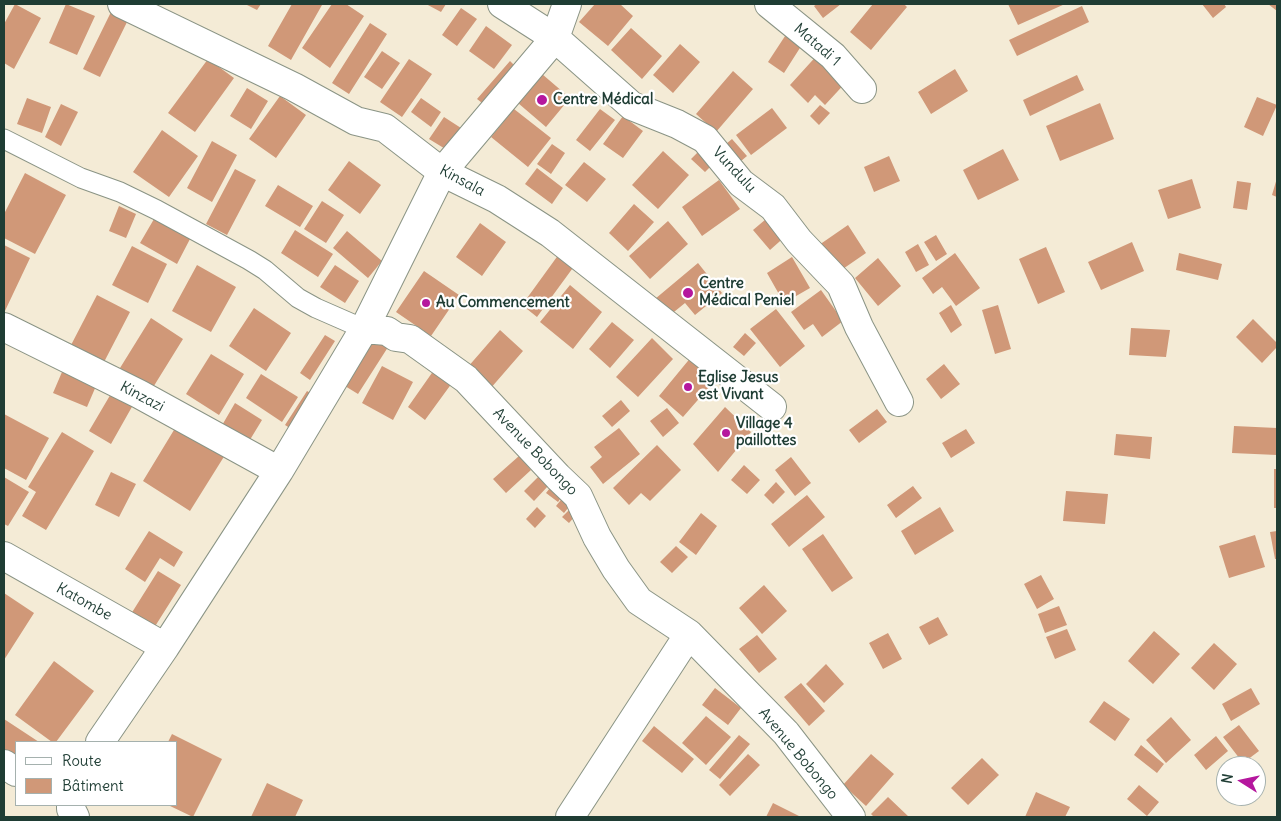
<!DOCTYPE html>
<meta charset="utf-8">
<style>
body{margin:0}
#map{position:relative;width:1281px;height:821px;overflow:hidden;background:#f4ebd6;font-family:Delius,sans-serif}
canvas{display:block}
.frame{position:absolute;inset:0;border:5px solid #1f3d34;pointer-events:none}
.legend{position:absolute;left:15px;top:741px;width:162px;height:65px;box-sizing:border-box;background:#fff;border:1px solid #a5b1ae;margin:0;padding:6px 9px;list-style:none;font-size:15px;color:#1f3d34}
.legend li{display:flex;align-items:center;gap:10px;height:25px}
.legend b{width:25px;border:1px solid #a5b1ae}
.north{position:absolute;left:1216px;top:756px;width:50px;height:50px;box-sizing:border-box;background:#fff;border:1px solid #a5b1ae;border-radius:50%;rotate:280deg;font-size:14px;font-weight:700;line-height:20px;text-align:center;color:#1f3d34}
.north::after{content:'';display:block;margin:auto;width:18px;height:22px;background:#b5179e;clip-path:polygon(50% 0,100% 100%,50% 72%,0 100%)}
</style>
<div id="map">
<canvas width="1281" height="821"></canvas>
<div class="frame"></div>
<ul class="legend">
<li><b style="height:6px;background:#fff"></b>Route</li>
<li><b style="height:14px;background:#d09878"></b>Bâtiment</li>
</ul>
<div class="north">N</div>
</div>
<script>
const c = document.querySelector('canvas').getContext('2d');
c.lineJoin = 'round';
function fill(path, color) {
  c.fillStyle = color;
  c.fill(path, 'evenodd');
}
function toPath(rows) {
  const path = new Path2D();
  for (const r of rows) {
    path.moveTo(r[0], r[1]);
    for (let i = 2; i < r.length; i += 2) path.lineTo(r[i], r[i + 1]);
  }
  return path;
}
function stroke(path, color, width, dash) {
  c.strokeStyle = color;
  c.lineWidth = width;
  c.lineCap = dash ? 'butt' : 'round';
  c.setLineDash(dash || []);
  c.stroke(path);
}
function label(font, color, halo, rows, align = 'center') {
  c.font = font + ' Delius,sans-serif';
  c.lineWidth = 4.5;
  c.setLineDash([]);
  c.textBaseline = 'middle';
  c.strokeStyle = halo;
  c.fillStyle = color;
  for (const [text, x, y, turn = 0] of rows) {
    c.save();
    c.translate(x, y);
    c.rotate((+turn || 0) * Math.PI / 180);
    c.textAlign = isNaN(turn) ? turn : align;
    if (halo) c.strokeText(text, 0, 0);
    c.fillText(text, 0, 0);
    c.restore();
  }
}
fill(toPath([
 [15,4,41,18,14,69,4,63,4,24],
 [66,4,95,16,77,55,49,43],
 [245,4,261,4,257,10],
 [292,4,322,5,291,60,268,46],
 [332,4,346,4,364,16,330,68,302,48],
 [426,4,446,4,441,12],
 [595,4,620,4,633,16,608,46,579,22],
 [817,4,841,4,823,18,814,6],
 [873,4,904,4,907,7,871,50,850,32],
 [1008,4,1065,4,1018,25],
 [1202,4,1224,4,1226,7,1213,18],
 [1268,4,1277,4,1277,11],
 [1082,6,1089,22,1017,56,1009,40],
 [461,8,477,19,457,46,442,35],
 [111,12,128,20,100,77,83,69],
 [370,23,387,34,349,94,332,83],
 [486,26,512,45,494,69,469,51],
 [631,28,662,56,642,79,611,50],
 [789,30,805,40,784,73,768,62],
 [680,44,700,62,673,93,653,75],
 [382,51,400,63,382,89,364,77],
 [820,52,849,79,825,105,815,95,808,103,790,85],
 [208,59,234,78,195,132,168,113],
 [409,59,432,74,402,117,380,102],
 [510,61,518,69,486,106,477,99],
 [955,69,968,91,931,114,918,92],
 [733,71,753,89,716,132,696,114],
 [542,74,570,98,546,127,518,103],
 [1077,75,1084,90,1030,116,1023,100],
 [247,88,268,101,251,129,230,116],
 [280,96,306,115,276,158,249,139],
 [1257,97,1277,105,1263,136,1244,127],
 [27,98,51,107,42,133,17,124],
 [421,98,441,112,431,127,411,112],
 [1100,103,1114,139,1060,161,1046,126],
 [61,104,78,112,61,146,45,137],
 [820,105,830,113,819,125,810,116],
 [772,108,787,128,751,155,736,135],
 [514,109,551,138,528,167,491,137],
 [600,109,615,120,590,151,576,140],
 [623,116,643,131,623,158,603,144],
 [444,117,461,128,447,150,429,139],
 [162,130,198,156,169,197,133,172],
 [732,139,747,156,735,166,720,149],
 [212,141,237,155,212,202,187,188],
 [552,144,565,153,551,174,537,164],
 [702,148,716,161,705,172,691,159],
 [1003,149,1019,180,978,200,963,170],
 [663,151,689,175,658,209,632,185],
 [889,156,900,181,874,192,864,167],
 [349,161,381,185,360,214,328,190],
 [584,162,606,179,587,202,565,185],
 [537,168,563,188,552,204,525,184],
 [235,169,256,180,227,235,206,224],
 [25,173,66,195,35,254,4,238,4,214],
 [1277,178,1277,197,1272,195],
 [1192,179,1201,208,1168,219,1158,190],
 [719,180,740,209,702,236,682,207],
 [1237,181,1251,183,1247,210,1233,208],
 [278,185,313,206,300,227,265,206],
 [322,201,344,215,326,243,304,229],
 [634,204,654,222,628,251,609,233],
 [119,206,136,214,126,238,109,231],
 [772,214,788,234,770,250,753,230],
 [154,219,190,239,177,264,140,243],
 [668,221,688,244,650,279,629,256],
 [480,223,506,242,482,276,456,257],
 [848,225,866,253,837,273,819,245],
 [295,230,333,254,318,277,281,253],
 [347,231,382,261,368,278,333,248],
 [936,235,947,254,936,261,924,242],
 [1132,242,1144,271,1101,290,1088,262],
 [918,244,929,265,916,272,905,252],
 [4,245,30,258,4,313],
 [132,246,167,264,148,303,112,285],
 [1046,247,1065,292,1038,304,1019,259],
 [955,253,980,288,956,306,942,287,933,294,922,278],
 [1179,253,1222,264,1218,280,1176,270],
 [559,254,575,265,537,317,522,305],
 [792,257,810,288,784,303,767,273],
 [878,258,901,286,878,306,855,278],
 [698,263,722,293,695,315,685,303,669,316,655,299],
 [197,265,236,287,211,332,172,311],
 [335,265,359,281,345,303,320,287],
 [424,271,459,295,431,336,396,312],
 [570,285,602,312,573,349,540,322],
 [821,290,843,321,822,337,813,324,804,330,791,312],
 [97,295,130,312,103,364,70,347],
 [951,305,962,325,951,333,939,313],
 [998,305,1011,349,995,354,982,310],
 [254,308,291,333,266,371,229,346],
 [776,309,805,346,780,367,750,329],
 [151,318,183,339,152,389,120,368],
 [1253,319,1277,343,1277,347,1262,363,1236,337],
 [612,322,634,340,610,368,589,349],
 [1131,328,1170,330,1166,357,1129,355],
 [500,330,523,351,490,389,467,368],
 [745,333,756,343,744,356,733,347],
 [325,335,335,341,310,380,300,373],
 [376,335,390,344,358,394,345,386],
 [652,338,673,359,638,397,616,377],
 [211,354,244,374,219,415,186,394],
 [692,356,717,378,683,417,659,396],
 [944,364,960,384,941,399,926,379],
 [65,365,99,379,87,407,53,393],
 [382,366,413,382,393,420,362,403],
 [434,370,452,383,425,420,408,407],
 [261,374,298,397,282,422,246,398],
 [307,391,314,395,293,430,285,425],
 [112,392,133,405,111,444,89,431],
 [621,400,630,411,612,427,602,416],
 [235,403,262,420,248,443,221,427],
 [725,407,751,432,718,472,693,444],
 [667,408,679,423,663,437,650,421],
 [877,409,887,422,859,443,849,430],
 [4,414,49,438,26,480,4,468],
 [177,425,225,455,190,511,143,481],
 [1234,426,1277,428,1277,455,1232,453],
 [619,428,640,454,603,484,590,467,602,457,594,447],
 [966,429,975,443,951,458,942,443],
 [62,432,94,451,46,530,22,516,36,492,28,487],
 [1116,434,1152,437,1150,459,1114,455],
 [657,445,681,470,650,501,641,493,629,505,613,488],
 [519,456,531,470,506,493,493,479],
 [791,457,811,483,795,496,775,470],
 [744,465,760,480,747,494,731,480],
 [1274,469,1277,469,1277,508,1274,508],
 [111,472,136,484,119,517,95,505],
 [539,476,549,485,534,501,524,491],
 [4,477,29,492,8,526,4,524],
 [557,479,568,488,558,502,546,493],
 [776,482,785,492,773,504,764,495],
 [913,486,922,498,896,518,887,505],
 [568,491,576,498,564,513,556,506],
 [1066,491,1108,494,1105,524,1063,521],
 [807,495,825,517,789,547,771,524],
 [577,502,583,507,569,523,562,517],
 [537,507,546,516,535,528,526,519],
 [940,507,954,531,915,555,901,531],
 [701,513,717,526,696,555,679,542],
 [149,531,183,552,174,567,160,558,145,582,125,569],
 [1277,531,1277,559,1275,559,1270,532],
 [823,534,853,578,832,592,802,549],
 [1255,535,1265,567,1229,578,1219,546],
 [676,546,688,557,672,573,660,562],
 [158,571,181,585,154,628,131,614],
 [1041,575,1054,599,1037,609,1024,584],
 [764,585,787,611,762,634,739,608],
 [4,593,34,613,4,660],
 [1059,606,1067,625,1045,633,1038,614],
 [938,617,948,635,929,645,919,627],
 [1067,629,1076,650,1055,659,1046,637],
 [1154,631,1180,654,1153,684,1128,661],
 [888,633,902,659,883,669,869,643],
 [757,635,777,659,759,673,739,649],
 [1214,643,1237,664,1214,690,1191,668],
 [54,661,94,691,56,742,52,742,15,715],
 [826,664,844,684,824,703,806,684],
 [801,683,825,711,809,726,784,697],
 [715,688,741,708,728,725,702,705],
 [1251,688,1260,704,1231,721,1222,704],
 [1104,701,1130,719,1115,741,1089,722],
 [706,716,731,737,706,765,682,743],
 [1171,717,1191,740,1166,763,1146,740],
 [4,719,39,742,16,742,16,759,4,751],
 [1239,725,1259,751,1243,763,1223,737],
 [654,726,694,759,682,773,642,741],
 [172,734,222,759,193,817,168,805,176,805,176,742,168,742],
 [739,735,750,744,720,779,709,770],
 [1216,736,1228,751,1206,770,1194,755],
 [1141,745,1164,764,1157,773,1134,755],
 [748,754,760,765,730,796,719,785],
 [871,754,894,774,866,806,843,785],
 [982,758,999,775,968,805,951,788],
 [267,783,303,800,295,817,251,817],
 [1139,785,1159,802,1147,816,1127,799],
 [1036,792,1070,807,1065,817,1025,817],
 [888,797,909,817,874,817,871,814],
 [773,803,799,816,798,817,766,817]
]), '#d09878');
const lane = toPath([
 [4,139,81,178,120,192,157,210,249,260,265,270,298,298,316,308,364,329]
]);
const street = toPath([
 [122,4,294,87,356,121,385,128,442,172,497,199,550,233,772,407],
 [502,4,555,38,632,106,677,124,705,139,741,183,773,207,799,241,841,285,859,327,899,402],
 [769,4,833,56,862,89],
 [4,327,139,394,279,471],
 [364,329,387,331,396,337,410,339,466,379,558,477,578,496,597,537,616,569,639,601,689,634,786,733,851,817],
 [4,556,165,647],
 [100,742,165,647,279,471,364,329,442,172,555,38,567,4],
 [4,764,16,772],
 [71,805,71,809,75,817],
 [570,817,689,634]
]);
stroke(lane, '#8a9485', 21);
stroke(street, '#8a9485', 30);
stroke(lane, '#fff', 19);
stroke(street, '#fff', 28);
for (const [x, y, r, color] of [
 [542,100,6,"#b5179e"],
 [688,293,6,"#b5179e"],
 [426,303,5,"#b5179e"],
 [688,387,5,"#b5179e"],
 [726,433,5,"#b5179e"]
]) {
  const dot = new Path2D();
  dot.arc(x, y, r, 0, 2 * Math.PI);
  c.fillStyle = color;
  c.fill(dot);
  stroke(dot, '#fff', 2);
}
label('15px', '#1f3d34', '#fff', [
 ["Matadi 1",817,45,41],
 ["Vundulu",734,170,47],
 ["Kinsala",462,181,28],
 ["Kinzazi",142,397,28],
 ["Avenue Bobongo",535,452,46],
 ["Katombe",84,602,29],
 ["Avenue Bobongo",798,754,50]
]);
label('bold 15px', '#1f3d34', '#fff', [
 ["Centre Médical",553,100],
 ["Centre",699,284],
 ["Médical Peniel",699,301],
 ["Au Commencement",436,303],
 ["Eglise Jesus",698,378],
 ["est Vivant",698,395],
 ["Village 4",736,424],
 ["paillottes",736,441]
], 'left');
</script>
